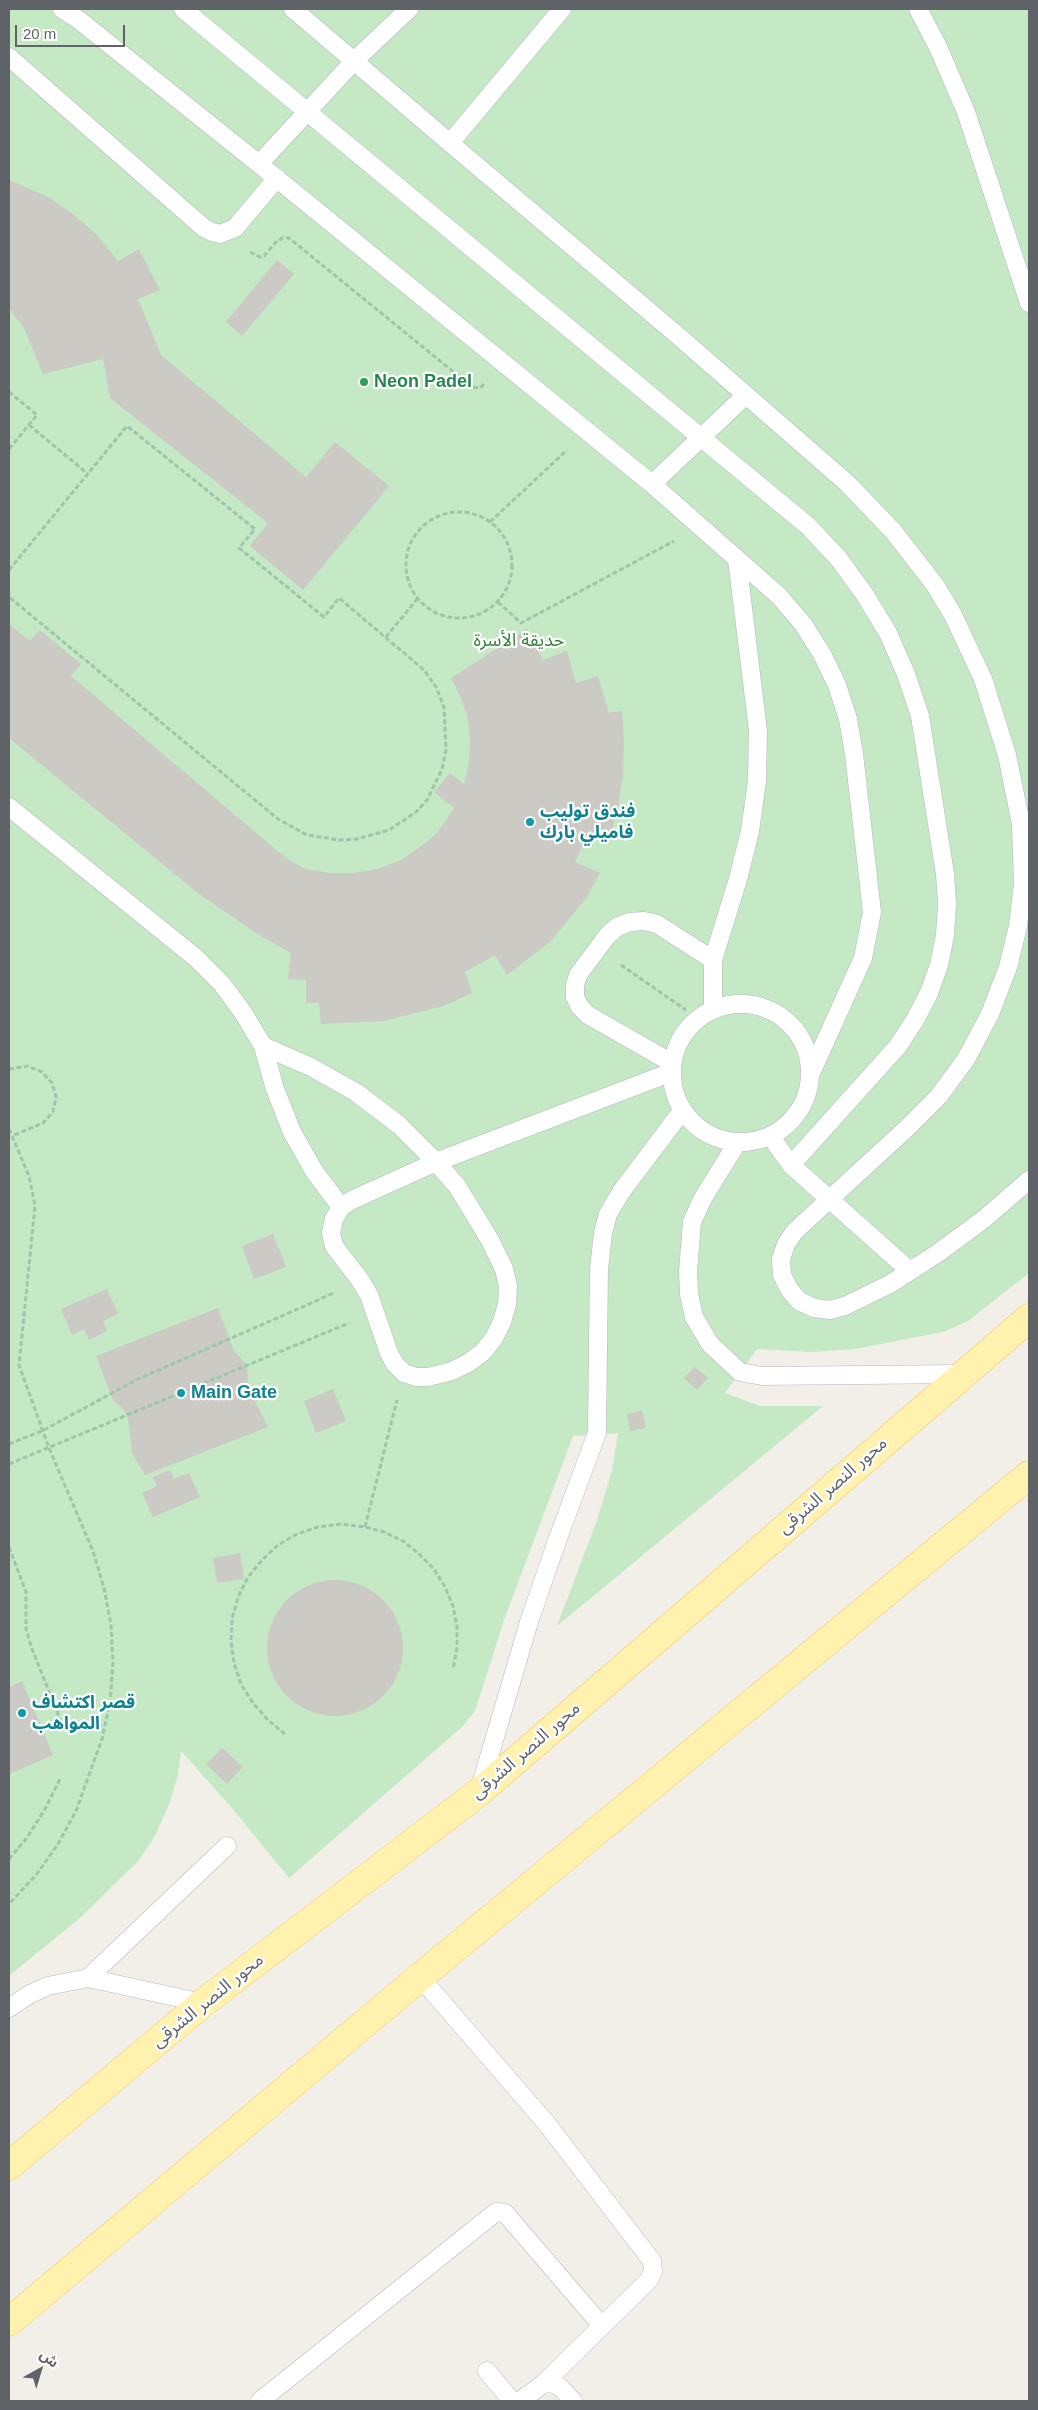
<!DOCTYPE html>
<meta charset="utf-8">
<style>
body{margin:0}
#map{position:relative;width:1038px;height:2410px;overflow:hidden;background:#f1efe8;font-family:Helvetica,"Noto Sans Arabic",sans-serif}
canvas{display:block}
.frame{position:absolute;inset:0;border:10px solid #5f6368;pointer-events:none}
.north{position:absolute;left:15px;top:2345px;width:50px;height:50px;-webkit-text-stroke:4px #fff;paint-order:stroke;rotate:39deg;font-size:14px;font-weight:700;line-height:20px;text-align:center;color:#5f6368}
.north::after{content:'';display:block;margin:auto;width:18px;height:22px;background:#5f6368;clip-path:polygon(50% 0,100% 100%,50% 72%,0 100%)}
.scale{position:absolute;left:15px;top:25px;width:110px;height:22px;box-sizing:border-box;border:2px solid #5f6368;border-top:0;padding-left:6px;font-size:15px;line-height:18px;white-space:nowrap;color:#5f6368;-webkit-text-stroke:4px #fff;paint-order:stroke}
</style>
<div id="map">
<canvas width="1038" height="2410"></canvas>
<div class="frame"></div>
<div class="north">ش</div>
<div class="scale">20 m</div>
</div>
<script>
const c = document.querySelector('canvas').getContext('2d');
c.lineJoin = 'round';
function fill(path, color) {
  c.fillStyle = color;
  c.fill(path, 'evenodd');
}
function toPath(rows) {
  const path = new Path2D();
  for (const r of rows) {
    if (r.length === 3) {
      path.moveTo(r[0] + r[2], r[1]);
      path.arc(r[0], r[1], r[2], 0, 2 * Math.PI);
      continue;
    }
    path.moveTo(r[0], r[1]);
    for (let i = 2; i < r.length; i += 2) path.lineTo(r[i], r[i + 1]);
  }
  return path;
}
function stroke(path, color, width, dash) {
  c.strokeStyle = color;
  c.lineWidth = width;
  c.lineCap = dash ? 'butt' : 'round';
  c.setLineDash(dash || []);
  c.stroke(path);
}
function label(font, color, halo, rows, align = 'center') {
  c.font = font + ' Helvetica,"Noto Sans Arabic",sans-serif';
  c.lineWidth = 4.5;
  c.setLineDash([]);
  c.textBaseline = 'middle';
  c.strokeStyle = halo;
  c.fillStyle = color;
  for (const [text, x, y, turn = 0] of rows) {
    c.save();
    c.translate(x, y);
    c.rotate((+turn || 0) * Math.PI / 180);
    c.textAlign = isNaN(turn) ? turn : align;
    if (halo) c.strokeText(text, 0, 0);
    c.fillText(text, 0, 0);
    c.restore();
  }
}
fill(toPath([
 [9,9,1029,9,1029,1273,968,1321,943,1332,855,1349,812,1352,757,1349,725,1393,760,1406,823,1406,557,1626,596,1523,612,1471,618,1433,573,1436,504,1620,475,1711,463,1726,289,1878,232,1808,181,1751,178,1775,170,1802,155,1836,138,1861,80,1918,9,1976]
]), '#c5e8c5');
fill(toPath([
 [9,180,48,197,73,214,96,234,118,261,139,249,160,290,138,299,161,355,306,477,335,442,389,486,303,590,250,546,268,523,110,398,103,359,43,374,24,328,9,308],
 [277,260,294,274,242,336,226,322],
 [9,624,30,641,40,630,81,664,71,676,274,848,289,860,306,869,329,873,354,873,377,869,399,861,419,848,437,833,454,808,434,792,450,773,464,784,469,763,470,741,468,719,461,698,451,678,527,629,543,660,567,651,576,683,598,676,609,713,622,711,624,744,623,775,618,807,610,838,589,830,575,862,600,873,587,897,551,941,507,975,495,955,465,972,472,993,444,1006,384,1021,321,1024,319,1003,306,1003,306,980,288,979,291,953,259,935,199,894,9,738],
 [273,1234,286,1267,254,1279,242,1246],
 [107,1289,118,1314,103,1321,107,1331,89,1340,84,1329,72,1335,61,1309],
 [218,1308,234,1351,247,1365,248,1387,268,1427,145,1475,132,1453,128,1419,124,1410,113,1400,96,1356],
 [695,1367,708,1378,697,1390,684,1378],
 [333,1389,346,1421,316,1433,304,1401],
 [642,1411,646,1428,630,1431,627,1414],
 [170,1470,174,1479,189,1473,200,1497,153,1517,142,1493,157,1486,153,1477],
 [240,1553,244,1579,217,1583,213,1558],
 [335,1648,68],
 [22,1681,53,1755,9,1774,9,1687],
 [222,1748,243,1767,227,1784,206,1764]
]), '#cccac5');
const service = toPath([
 [62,9,79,20,259,164,652,484,779,596,803,624,822,654,837,685,848,719,854,754,872,912,863,958,811,1073],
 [183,9,808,526,839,559,865,595,888,633,906,674,920,716,945,874,947,904,945,935,939,965,929,993,915,1020,898,1046,791,1165],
 [293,9,450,143],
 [562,9,450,143,676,334,847,483,893,531,935,585,953,615,983,679,1007,755,1021,824,1023,884,1018,926,1008,967,990,1014,966,1059,939,1096,907,1128,795,1231,786,1244,781,1259,782,1275,789,1289,799,1301,814,1308,830,1310,845,1306,890,1284,938,1253,984,1219,1029,1180],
 [918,9,938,47,966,112,1029,303],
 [9,57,204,228,212,232,220,234,235,228,277,178],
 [259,164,355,60,409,9],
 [652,484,746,395],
 [9,807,196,958,222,984,244,1014,263,1046,275,1089,292,1132,314,1171,341,1207],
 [741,1073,69],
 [713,1010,713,960,738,879,750,831,757,781,758,731,737,559],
 [263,1046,311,1067,357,1093,399,1125,436,1162,672,1072],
 [672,1063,588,1015,580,1007,575,997,575,985,578,975,607,936,617,927,630,922,644,921,657,924,713,960],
 [771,1137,791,1165,910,1271],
 [737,1143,703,1198,692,1222,688,1271,689,1294,694,1317,710,1344,740,1372,762,1376,963,1374],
 [436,1162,457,1186,490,1240,504,1269,508,1286,507,1304,502,1322,494,1338,483,1352,468,1363,452,1371,428,1377,416,1377,404,1373,395,1364,389,1353,369,1295,360,1280,334,1246,331,1233,334,1219,341,1207,352,1200,436,1162],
 [479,1791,529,1622,557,1541,597,1433,599,1269,603,1233,608,1214,621,1192,682,1111],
 [420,1977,547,2124,652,2261,653,2271,649,2280,543,2384],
 [88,1978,227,1846],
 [9,2008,30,1994,48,1986,88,1978,203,2003],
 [487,2371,512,2401],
 [260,2401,496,2212,505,2213,602,2326],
 [520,2401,543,2384,552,2383,560,2387,573,2401]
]);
const primary = toPath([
 [9,2166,203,2003,478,1793,1029,1318],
 [9,2322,420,1977,1029,1475]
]);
stroke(service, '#b5b8bc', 19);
stroke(primary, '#f2c960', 29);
stroke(toPath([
 [250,252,260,257,264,256,276,242,282,238,289,238,472,387,480,388,484,384],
 [9,392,37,415,9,449],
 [29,425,88,474],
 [459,565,53],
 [490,522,567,450],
 [9,570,127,426,255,529,239,548,324,617,339,598,424,670,436,687,444,707,446,750,442,769,427,800,416,812,389,830,357,839,340,840,307,835,278,819,9,597],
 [498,602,521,623,674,541],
 [386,637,418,598],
 [621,965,686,1010],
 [9,1069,28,1066,42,1072,52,1083,56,1097,53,1112,43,1123,12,1136],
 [9,1129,29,1176,35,1206,19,1365,49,1448,93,1551,104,1588,111,1625,113,1663,110,1702,102,1739,76,1811,58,1844,36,1875,9,1904],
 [9,1444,44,1430,138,1379,334,1293],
 [9,1464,349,1323],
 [365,1527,397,1400],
 [9,1547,26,1592,26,1629,32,1649,64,1729],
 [285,1734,268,1720,253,1703,241,1684,234,1663,231,1641,232,1619,238,1597,248,1577,262,1560,278,1545,297,1534,318,1527,341,1524,365,1527,384,1532,403,1541,419,1554,434,1569,445,1587,453,1606,457,1627,457,1648,453,1669],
 [9,1859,26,1839,45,1809,61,1777]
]), '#9cc7a9', 3, [5, 2.5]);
stroke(service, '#fff', 18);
stroke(primary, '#fff2af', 28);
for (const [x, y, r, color] of [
 [364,382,5,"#2e9e5b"],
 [530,822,5,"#0f9aa8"],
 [181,1393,5,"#0f9aa8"],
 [22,1713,5,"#0f9aa8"]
]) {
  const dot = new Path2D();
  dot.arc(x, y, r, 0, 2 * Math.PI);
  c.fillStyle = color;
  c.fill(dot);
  stroke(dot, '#fff', 2);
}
label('bold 18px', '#27864d', '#fff', [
 ["Neon Padel",374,382]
], 'left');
label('18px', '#348238', '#fff', [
 ["حديقة الأسرة",519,641]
]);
label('bold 18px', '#0d838f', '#fff', [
 ["فندق توليب",540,812],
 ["فاميلي بارك",540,833],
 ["Main Gate",191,1393],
 ["قصر اكتشاف",32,1703],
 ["المواهب",32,1724]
], 'left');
label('18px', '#5f6368', '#fff', [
 ["محور النصر الشرقى",833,1486,-41],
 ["محور النصر الشرقى",526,1751,-41],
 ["محور النصر الشرقى",208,2001,-39]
]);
</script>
